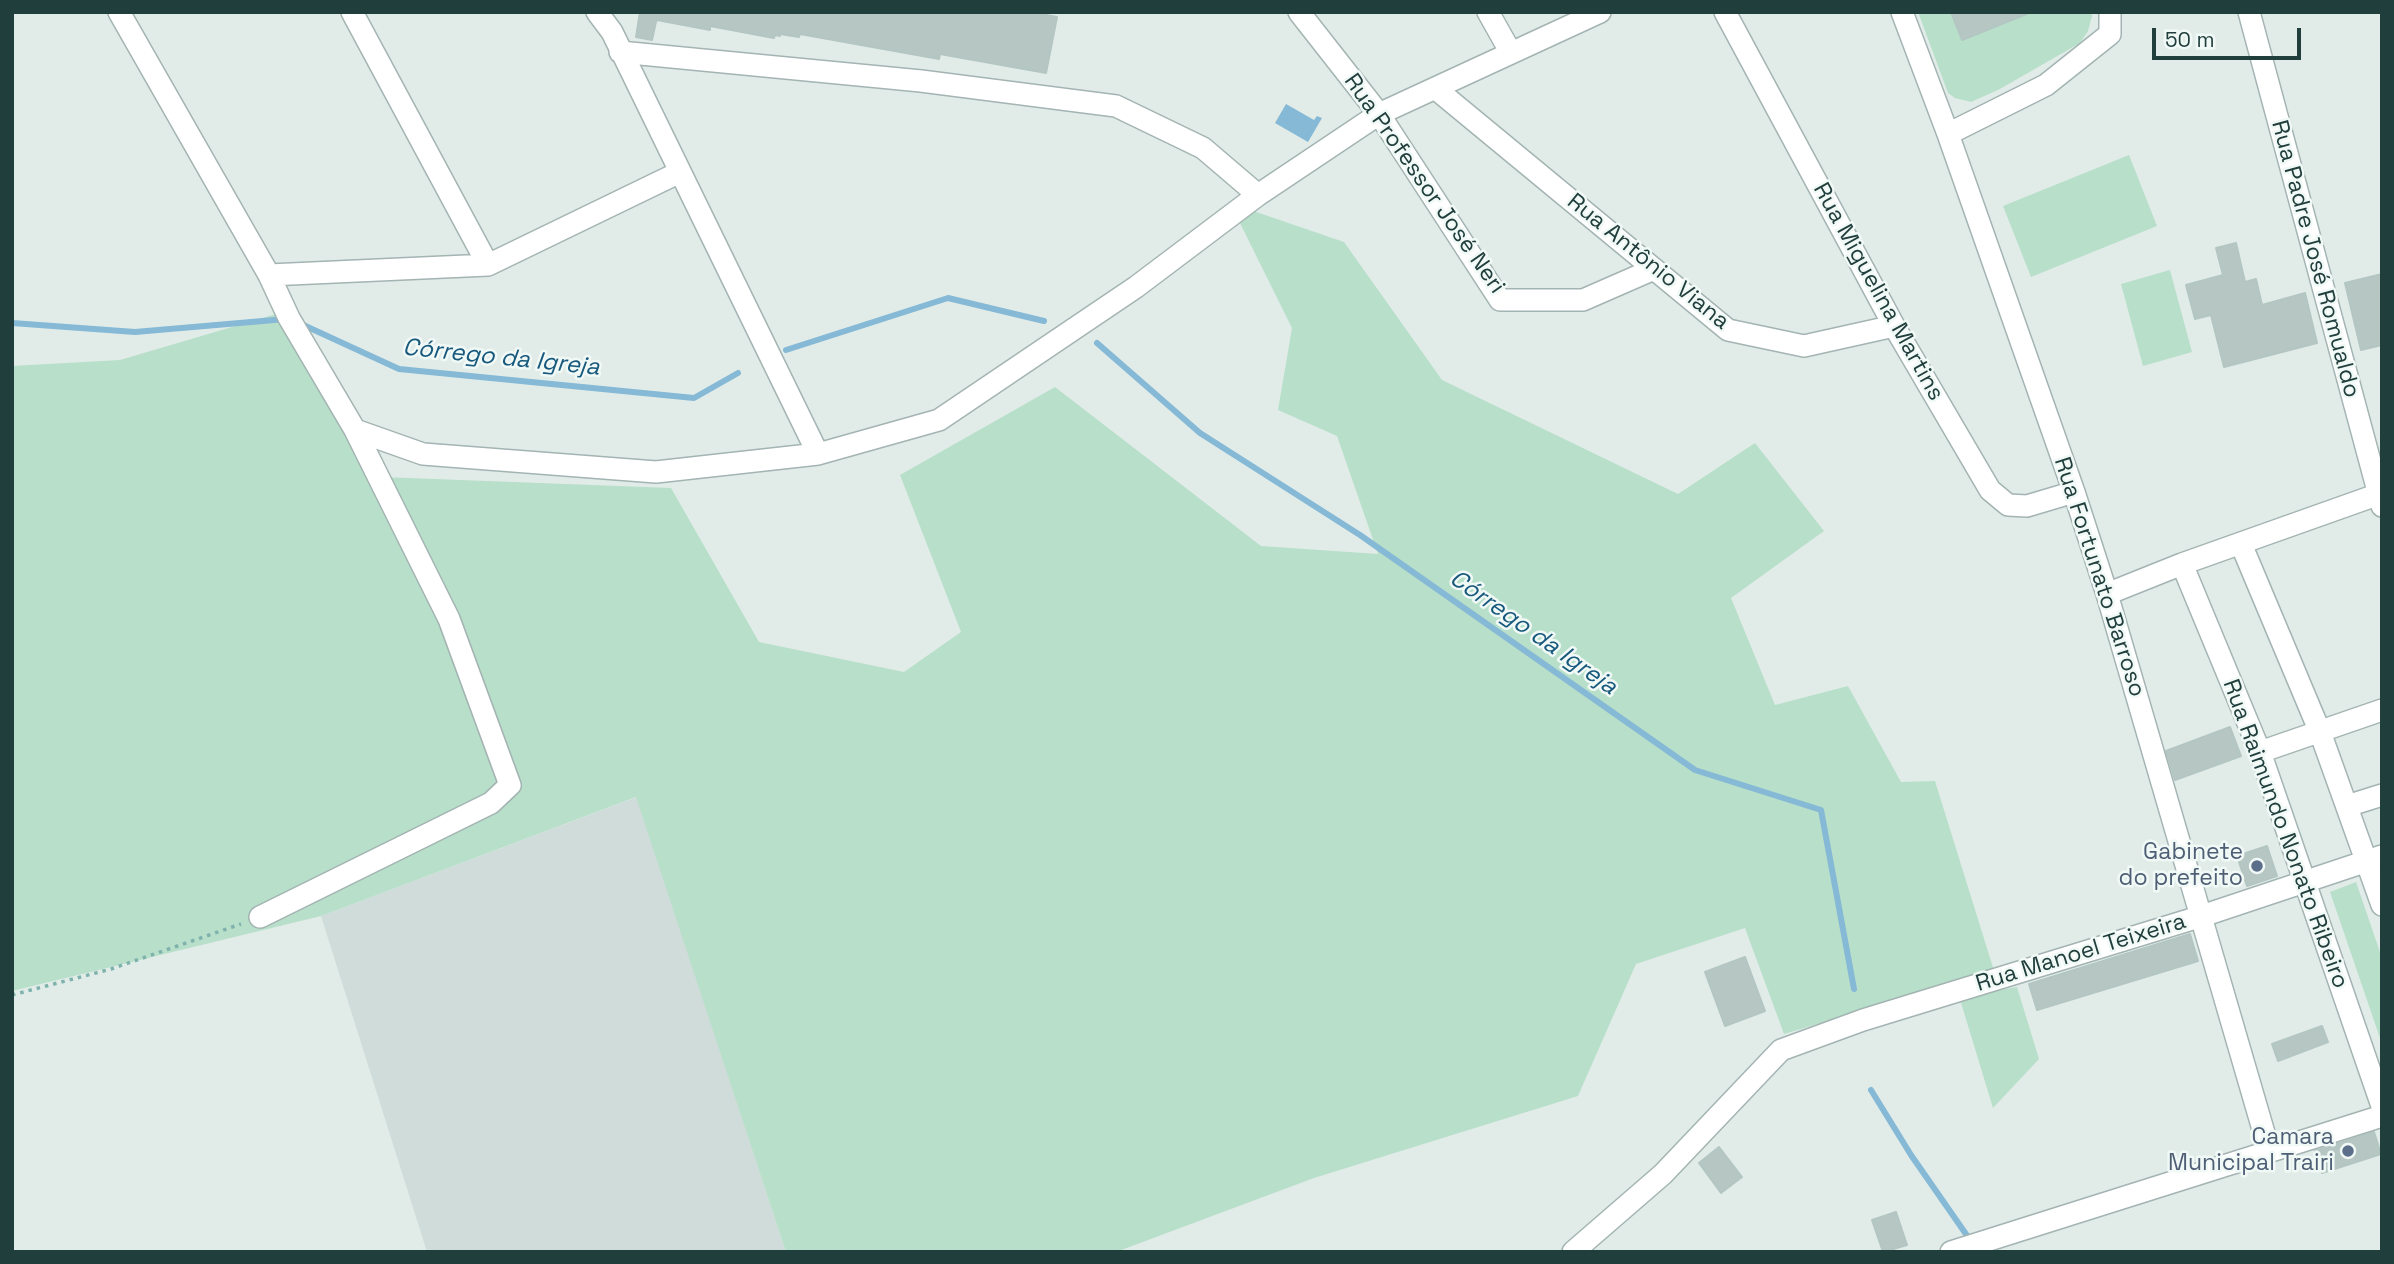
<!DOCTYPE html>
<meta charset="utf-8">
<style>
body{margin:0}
#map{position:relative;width:2394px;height:1264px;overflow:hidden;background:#e1ece9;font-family:"Space Grotesk",sans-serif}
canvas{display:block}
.frame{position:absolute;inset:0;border:14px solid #203e3c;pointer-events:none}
.scale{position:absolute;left:2152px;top:28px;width:149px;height:32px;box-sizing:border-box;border:4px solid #203e3c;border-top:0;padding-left:9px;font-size:21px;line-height:24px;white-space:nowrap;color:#203e3c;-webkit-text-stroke:5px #f1f9f6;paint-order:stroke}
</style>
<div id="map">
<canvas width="2394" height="1264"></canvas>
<div class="frame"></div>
<div class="scale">50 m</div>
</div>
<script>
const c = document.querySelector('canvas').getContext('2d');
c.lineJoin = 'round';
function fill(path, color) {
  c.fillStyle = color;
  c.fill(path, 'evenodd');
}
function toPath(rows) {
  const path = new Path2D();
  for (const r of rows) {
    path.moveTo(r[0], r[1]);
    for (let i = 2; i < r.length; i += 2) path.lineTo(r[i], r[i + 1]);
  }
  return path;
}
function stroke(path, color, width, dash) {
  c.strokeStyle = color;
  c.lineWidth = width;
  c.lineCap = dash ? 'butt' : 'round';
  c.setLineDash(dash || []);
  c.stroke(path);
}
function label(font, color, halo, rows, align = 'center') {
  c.font = font + ' "Space Grotesk",sans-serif';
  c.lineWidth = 5;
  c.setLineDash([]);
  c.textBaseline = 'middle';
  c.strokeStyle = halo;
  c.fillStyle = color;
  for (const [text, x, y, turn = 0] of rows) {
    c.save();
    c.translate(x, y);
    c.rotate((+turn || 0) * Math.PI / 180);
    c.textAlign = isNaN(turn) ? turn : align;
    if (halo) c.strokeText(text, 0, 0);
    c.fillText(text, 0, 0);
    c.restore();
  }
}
fill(toPath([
 [637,797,786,1252,427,1252,321,916]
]), '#cfdcd9');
fill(toPath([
 [1918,12,2091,12,2092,16,2088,31,2080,43,2000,89,1971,102,1955,98,1948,93],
 [2129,155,2157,226,2031,277,2003,206],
 [1230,203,1344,242,1442,380,1678,494,1755,443,1824,531,1731,598,1775,705,1848,686,1901,782,1935,781,2000,990,2017,987,2039,1059,1993,1108,1955,983,1784,1034,1745,928,1636,964,1578,1096,1314,1178,1116,1252,786,1252,636,797,321,916,12,991,12,366,120,360,276,314,382,477,671,488,759,642,904,672,961,632,900,475,1055,387,1261,546,1378,554,1337,436,1278,410,1292,328],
 [2170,270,2192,352,2143,366,2121,284],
 [2356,882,2382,958,2382,1044,2330,892]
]), '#b8dfca');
fill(toPath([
 [1286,104,1314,120,1317,116,1322,118,1308,142,1275,123]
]), '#85b9d5');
stroke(toPath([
 [12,323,135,332,286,319],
 [299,323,399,369,694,398,738,373],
 [1097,343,1200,433,1360,535,1695,770,1821,810,1854,989],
 [786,350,948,298,1044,321],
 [1871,1090,1911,1155,1968,1237]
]), '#85b9d5', 6);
const building = toPath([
 [640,12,1031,12,1057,17,1046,73,940,54,939,59,800,34,799,37,780,34,780,36,775,35,774,38,710,26,710,30,657,20,657,17,652,40,636,37,640,12],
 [1951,12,2029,12,2029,13,1962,40,1951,12],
 [2236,243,2245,282,2256,279,2262,305,2305,293,2317,343,2224,367,2211,315,2195,319,2186,285,2223,275,2216,248,2236,243],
 [2382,274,2382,345,2361,350,2345,283,2382,274],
 [2230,727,2241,756,2175,780,2166,751,2230,727],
 [2267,846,2277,876,2247,886,2237,856,2267,846],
 [2190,934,2198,961,2037,1010,2029,984,2190,934],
 [1745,957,1765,1011,1725,1026,1705,972,1745,957],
 [2322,1026,2328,1042,2278,1061,2272,1044,2322,1026],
 [2374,1132,2381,1154,2322,1173,2315,1151,2374,1132],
 [1719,1147,1742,1177,1721,1193,1699,1163,1719,1147],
 [1896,1212,1907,1245,1883,1252,1872,1220,1896,1212]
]);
fill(building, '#b6c7c3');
stroke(building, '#b3c6c2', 2);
const minor = toPath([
 [119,12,269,275,289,318,355,430,449,619,510,785,491,803,260,917],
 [352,12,488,265],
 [597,12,612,32,818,454],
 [1299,12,1379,114,1500,300,1583,300,1654,269],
 [1488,12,1511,53],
 [1725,12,1894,326,1990,490,2008,505,2027,506,2074,492],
 [1902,12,1948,134,2074,492,2107,594,2269,1150],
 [2249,12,2382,506],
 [620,52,921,81,1116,106,1203,148,1258,195],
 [1436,89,1728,330,1804,346,1894,326],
 [1948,134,2046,85,2110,34,2110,12],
 [269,275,488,265,680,172],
 [355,430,423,454,656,472,818,454,939,420,1136,287,1258,195,1379,114,1600,12],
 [2241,544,2320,732,2382,905],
 [2182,564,2260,752,2382,1106],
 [2107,594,2182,564,2382,493],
 [2260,752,2382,710],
 [2347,806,2382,795],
 [1573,1252,1663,1174,1781,1050,1863,1020,2202,916,2382,856],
 [1951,1252,2382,1116]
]);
stroke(minor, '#a3b4b2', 24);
stroke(toPath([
 [12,995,111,969,241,924]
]), '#7fb2ac', 3.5, [3.5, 5]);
stroke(minor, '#fff', 21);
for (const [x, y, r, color] of [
 [2257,866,7,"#5c6f8a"],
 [2348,1151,7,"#5c6f8a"]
]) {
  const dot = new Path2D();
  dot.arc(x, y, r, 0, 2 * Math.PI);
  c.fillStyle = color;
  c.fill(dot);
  stroke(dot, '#f1f9f6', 2.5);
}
label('23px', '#203e3c', '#f1f9f6', [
 ["Rua Professor José Neri",1424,184,55],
 ["Rua Padre José Romualdo",2315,259,75],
 ["Rua Antônio Viana",1648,262,39],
 ["Rua Miguelina Martins",1878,292,61],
 ["Rua Fortunato Barroso",2099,577,72],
 ["Rua Raimundo Nonato Ribeiro",2285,834,70],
 ["Rua Manoel Teixeira",2081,953,-17]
]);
label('23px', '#4e5e75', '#f1f9f6', [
 ["Gabinete",2243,853],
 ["do prefeito",2243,879],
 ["Camara",2334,1138],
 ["Municipal Trairi",2334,1164]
], 'right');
label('italic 24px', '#17587d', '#f1f9f6', [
 ["Córrego da Igreja",501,358,6],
 ["Córrego da Igreja",1533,633,35]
]);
</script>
